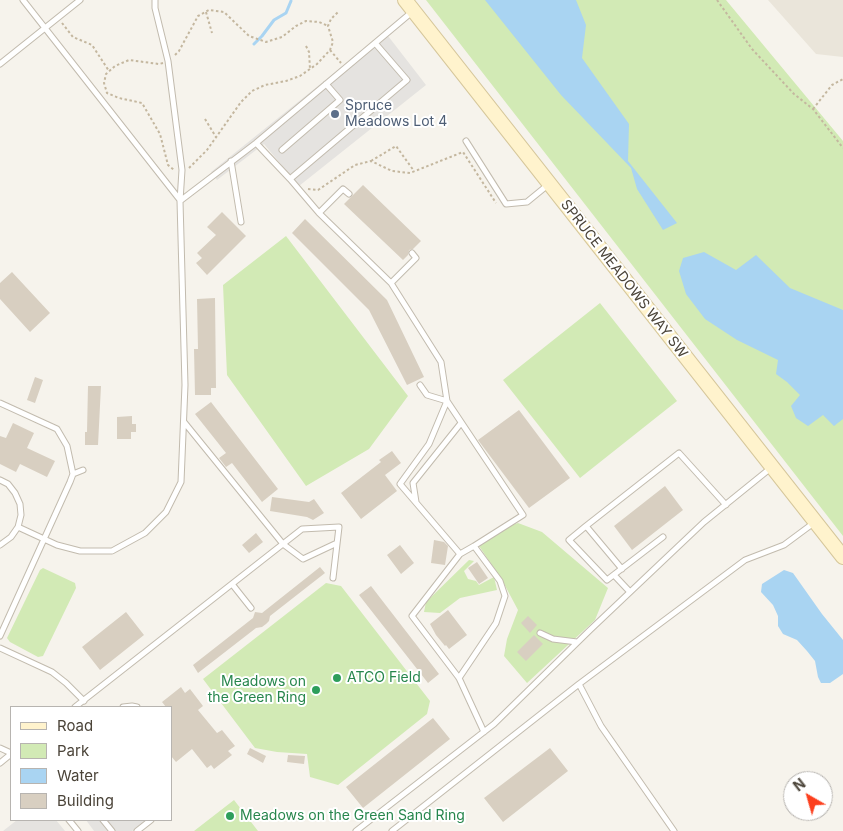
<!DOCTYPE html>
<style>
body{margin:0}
#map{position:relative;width:843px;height:831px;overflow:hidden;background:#f6f3ec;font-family:Inter,sans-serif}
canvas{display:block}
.legend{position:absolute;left:10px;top:706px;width:162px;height:115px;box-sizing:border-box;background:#fff;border:1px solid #b7b4b0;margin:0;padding:6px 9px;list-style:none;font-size:15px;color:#4b4439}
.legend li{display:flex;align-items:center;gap:10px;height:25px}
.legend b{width:25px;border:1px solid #b7b4b0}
.north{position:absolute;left:783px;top:771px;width:50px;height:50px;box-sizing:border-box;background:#fff;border:1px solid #b7b4b0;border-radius:50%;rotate:322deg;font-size:14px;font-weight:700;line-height:20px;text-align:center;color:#4b4439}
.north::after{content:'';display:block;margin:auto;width:18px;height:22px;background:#fc3f1d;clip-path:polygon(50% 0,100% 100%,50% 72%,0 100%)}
</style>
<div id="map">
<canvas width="843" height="831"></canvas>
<ul class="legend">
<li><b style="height:6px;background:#fff3cd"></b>Road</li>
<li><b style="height:14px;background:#d2eab5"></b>Park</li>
<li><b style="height:14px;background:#a9d4f2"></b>Water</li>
<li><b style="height:14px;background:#d8cfc1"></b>Building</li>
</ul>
<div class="north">N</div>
</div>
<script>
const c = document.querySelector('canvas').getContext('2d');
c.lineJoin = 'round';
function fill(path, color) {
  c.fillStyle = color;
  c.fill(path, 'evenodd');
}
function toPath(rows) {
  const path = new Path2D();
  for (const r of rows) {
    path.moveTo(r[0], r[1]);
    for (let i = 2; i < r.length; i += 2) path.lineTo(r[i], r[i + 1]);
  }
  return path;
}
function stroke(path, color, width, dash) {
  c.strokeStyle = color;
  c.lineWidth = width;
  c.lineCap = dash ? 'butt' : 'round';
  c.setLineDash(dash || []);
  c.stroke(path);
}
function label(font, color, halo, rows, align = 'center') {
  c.font = font + ' Inter,sans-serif';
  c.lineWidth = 4;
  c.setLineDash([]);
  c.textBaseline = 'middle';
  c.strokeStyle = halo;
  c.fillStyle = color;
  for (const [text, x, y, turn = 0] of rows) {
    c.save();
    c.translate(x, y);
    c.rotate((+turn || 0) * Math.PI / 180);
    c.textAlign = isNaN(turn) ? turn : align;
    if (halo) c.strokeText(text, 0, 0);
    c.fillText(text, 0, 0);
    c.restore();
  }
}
fill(toPath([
 [768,0,843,0,843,57,816,54]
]), '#eae5da');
fill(toPath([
 [426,0,726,0,843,141,843,536],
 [286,236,408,396,369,449,306,486,227,375,223,285],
 [600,303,677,401,580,478,503,380],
 [518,523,542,532,608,588,595,620,527,683,504,656,507,639,518,610,502,580,479,546,494,531],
 [469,560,474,561,464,571,468,579,476,581,479,585,494,577,497,590,460,598,440,613,424,612,426,602],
 [43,568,75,583,76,588,43,656,38,657,10,642,7,638,40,570],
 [326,583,341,586,430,701,427,714,338,785,310,777,307,754,277,752,255,748,203,679],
 [234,800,258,831,194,831]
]), '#d2eab5');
fill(toPath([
 [385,32,426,85,299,186,264,144,217,180,211,172],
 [17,820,56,820,65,831,3,831],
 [86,820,147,820,132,831,94,831]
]), '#e5e3e0');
fill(toPath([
 [485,0,576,0,586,25,582,58,629,124,628,161,677,223,663,230,637,189,631,168,561,95],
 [704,252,736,270,756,255,790,288,843,310,843,419,834,426,823,415,808,426,796,418,791,406,800,395,787,382,776,374,778,360,737,340,705,319,686,294,679,271,683,258],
 [784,570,793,573,822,614,843,640,843,674,830,683,821,683,818,677,815,661,807,651,797,640,783,634,778,626,778,616,773,605,761,592,762,584]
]), '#a9d4f2');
stroke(toPath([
 [254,44,262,36,274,20,286,13,291,1]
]), '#a9d4f2', 3);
fill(toPath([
 [363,185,421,241,413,249,409,250,408,255,403,260,344,204],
 [222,212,246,236,207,275,196,263,202,258,197,253,216,235,207,227],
 [305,219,387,300,424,377,407,385,369,310,292,233],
 [12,272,50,313,30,332,0,299,0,283],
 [215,298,216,388,211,388,211,395,195,395,194,349,198,349,197,299],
 [35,377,43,380,35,403,27,400],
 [88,386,101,386,98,445,85,445,85,432,87,432],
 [211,402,278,489,262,502,232,463,226,467,219,458,226,453,195,414],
 [519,410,570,478,529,508,478,440],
 [132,416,132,424,136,424,136,432,131,432,131,439,117,439,117,417],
 [13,423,34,433,27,448,55,461,47,477,20,464,16,472,0,464,0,436,6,438],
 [392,451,401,463,385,475,397,491,361,519,341,493,381,462,379,460],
 [665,486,683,510,632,550,614,526],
 [272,497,309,502,314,499,324,513,313,520,307,517,270,511],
 [256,533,263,542,249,553,242,545],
 [434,540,444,542,448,546,445,565,431,563],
 [400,545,414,563,401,574,387,555],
 [477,562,488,578,479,584,468,568],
 [320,567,325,573,270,616,269,621,266,624,262,627,256,628,198,673,193,665,253,618,255,612,262,613],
 [371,586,439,674,428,683,359,595],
 [448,610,467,635,449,649,446,645,445,646,436,635,430,624],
 [126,612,144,635,100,670,82,647],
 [528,616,537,625,530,633,521,623],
 [534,635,543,644,526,661,517,652],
 [181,687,185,693,190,689,203,706,198,710,217,733,222,730,235,746,228,751,232,755,214,769,211,765,207,768,192,749,176,762,171,756,171,707,166,707,162,702],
 [433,718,450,739,363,808,346,787],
 [250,748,266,756,263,763,247,754],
 [550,748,568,771,503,822,484,798],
 [288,755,305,756,304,764,287,762]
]), '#d8cfc1');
const service = toPath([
 [23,0,180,200],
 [0,64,80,0],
 [466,141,506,204,527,202,549,184],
 [256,143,290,179,319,213,391,283,441,362,447,401,429,444,400,484,460,554],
 [282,150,340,100,326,84],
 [231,161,241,222],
 [290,179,407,80,375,43],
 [180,201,256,143,412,12],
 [319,213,343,189,349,194],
 [391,283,416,258,412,253],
 [420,385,427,395,447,401,523,515,474,546],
 [0,403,57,429,67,446,73,474,70,482,0,636],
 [184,422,283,544,303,559,337,543],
 [73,474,83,470],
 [0,480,8,484,15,493,20,504,21,515,18,527,11,537,0,545],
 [416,502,413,483,461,423],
 [586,526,569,540,607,580,663,537],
 [18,527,57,545,80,551,112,551,145,533,166,512,181,482,185,385,180,201,182,170,168,61,155,8,155,0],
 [622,569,586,526,679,453,726,505],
 [614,575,630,592],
 [232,584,251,608],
 [540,633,553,639,577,642],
 [0,648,52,672,66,683,84,701],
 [459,678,496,623,505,596,500,581,474,546,460,554,412,616,459,678,484,732],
 [579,684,601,726,674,831],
 [75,707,302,529,339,527,333,578],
 [123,707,132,706,137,707],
 [0,748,11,753],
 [0,763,11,754],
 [69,820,78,831],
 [103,820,112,831],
 [137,831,151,820],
 [356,831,494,724,590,630,704,522,772,467],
 [392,831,579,684,745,560,784,545,815,522]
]);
const secondary = toPath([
 [405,0,843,557]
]);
stroke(service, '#c2bbae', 7);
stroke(secondary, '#d6c79b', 16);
stroke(toPath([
 [717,0,752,49,794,94,813,109,843,148],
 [206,12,212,33],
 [62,23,73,37,92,45,109,71],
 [306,46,309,52,310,69],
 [330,50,341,63],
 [175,55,179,51,198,16,209,10,224,12,249,36,266,42,282,37,296,26,306,21,319,22,328,26],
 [163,63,159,64,129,60,115,66,106,74,104,83,107,93,119,98,142,103,160,134,168,165,174,170],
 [813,109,832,85,843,79],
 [205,119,216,137],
 [371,161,396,146,414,171],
 [189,168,207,150,241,102,252,91,265,85,286,81,300,76,317,64,330,50,333,42,328,26,331,19,339,11],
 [308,189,318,190,355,165,371,161,392,171,410,173,463,152,496,203]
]), '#c4b79f', 2, [2.5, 2.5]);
stroke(service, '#fff', 5);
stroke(secondary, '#fff3cd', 14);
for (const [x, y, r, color] of [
 [335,114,5,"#5c6f8a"],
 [337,678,5,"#2e9e5b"],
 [316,690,5,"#2e9e5b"],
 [230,816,5,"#2e9e5b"]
]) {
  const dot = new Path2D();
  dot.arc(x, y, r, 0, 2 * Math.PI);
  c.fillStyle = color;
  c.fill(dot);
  stroke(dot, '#fff', 2);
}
label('14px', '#4e5e75', '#fff', [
 ["Spruce",345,106],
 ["Meadows Lot 4",345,122]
], 'left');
label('14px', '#4b4439', '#fff', [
 ["SPRUCE MEADOWS WAY SW",624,279,52]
]);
label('14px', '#27864d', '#fff', [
 ["ATCO Field",347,678],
 ["Meadows on",306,682,"right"],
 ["the Green Ring",306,698,"right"],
 ["Meadows on the Green Sand Ring",240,816]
], 'left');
</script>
